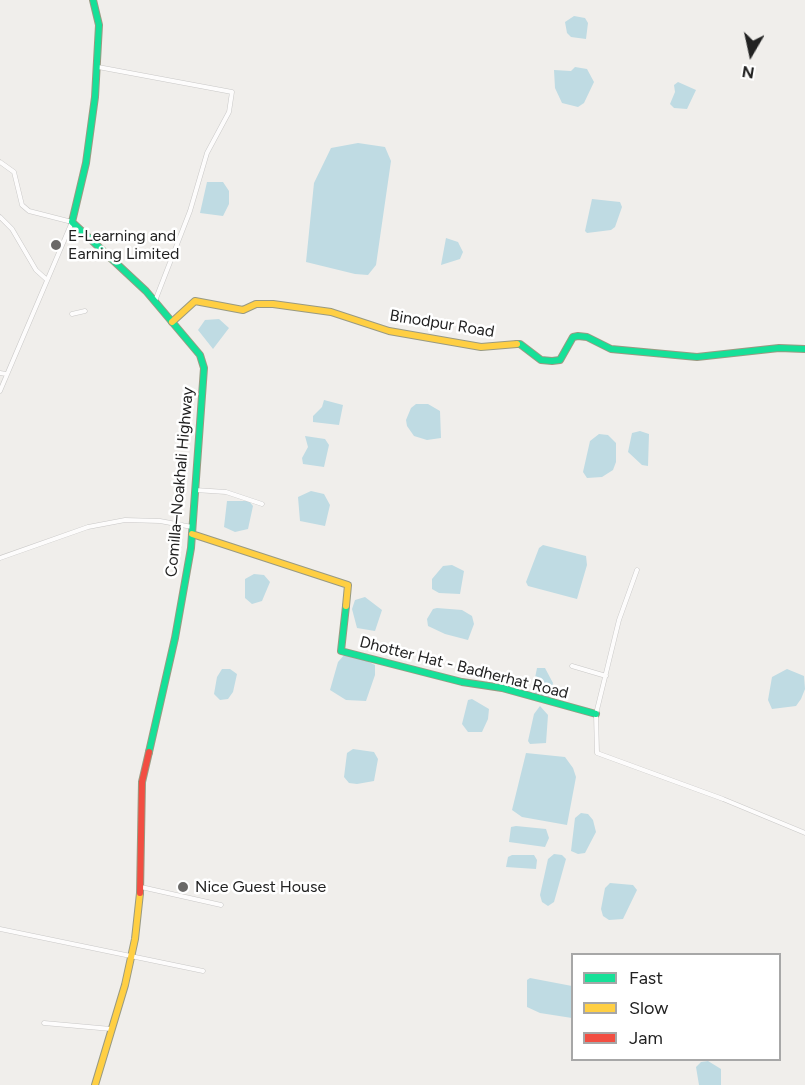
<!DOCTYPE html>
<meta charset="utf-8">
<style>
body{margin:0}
#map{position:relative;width:805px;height:1085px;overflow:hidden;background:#f0eeeb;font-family:Figtree,sans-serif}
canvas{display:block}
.legend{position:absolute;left:571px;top:953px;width:210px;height:108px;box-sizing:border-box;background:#fff;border:2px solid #a7a7a7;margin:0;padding:8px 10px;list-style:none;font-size:18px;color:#222}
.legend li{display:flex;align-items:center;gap:12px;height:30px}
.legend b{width:30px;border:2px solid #a7a7a7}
.north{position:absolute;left:721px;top:24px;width:60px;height:60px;-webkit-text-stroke:4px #fff;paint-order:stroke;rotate:189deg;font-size:16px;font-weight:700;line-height:24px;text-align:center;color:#222}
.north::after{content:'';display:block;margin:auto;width:21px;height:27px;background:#222;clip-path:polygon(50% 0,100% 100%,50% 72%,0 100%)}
</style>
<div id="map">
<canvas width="805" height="1085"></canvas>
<ul class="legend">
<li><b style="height:8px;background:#16e098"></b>Fast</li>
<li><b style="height:8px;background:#ffcf43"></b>Slow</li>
<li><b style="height:8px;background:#f24e42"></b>Jam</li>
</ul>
<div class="north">N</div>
</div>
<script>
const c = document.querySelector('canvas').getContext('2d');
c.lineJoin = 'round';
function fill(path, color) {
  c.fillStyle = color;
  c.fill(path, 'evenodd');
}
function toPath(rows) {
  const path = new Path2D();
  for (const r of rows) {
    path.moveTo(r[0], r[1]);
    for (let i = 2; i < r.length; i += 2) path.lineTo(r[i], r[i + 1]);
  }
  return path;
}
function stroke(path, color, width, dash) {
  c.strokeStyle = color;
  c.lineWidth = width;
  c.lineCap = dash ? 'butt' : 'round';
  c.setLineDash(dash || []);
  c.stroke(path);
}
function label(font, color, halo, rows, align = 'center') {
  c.font = font + ' Figtree,sans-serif';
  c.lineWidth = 5;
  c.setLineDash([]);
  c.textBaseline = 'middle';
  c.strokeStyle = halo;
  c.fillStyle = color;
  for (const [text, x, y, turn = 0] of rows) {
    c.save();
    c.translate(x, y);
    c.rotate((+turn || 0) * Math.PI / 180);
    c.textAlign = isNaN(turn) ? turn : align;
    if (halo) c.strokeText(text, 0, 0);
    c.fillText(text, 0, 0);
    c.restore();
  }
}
fill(toPath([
 [574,16,585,18,588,23,586,39,571,37,567,33,565,22],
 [575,67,587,69,594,82,584,103,578,107,562,103,555,88,554,70,571,71],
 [678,82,696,90,687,109,674,108,670,104,675,92,674,85],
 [358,143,385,147,391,161,376,265,368,275,355,274,306,262,314,183,331,148],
 [207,182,223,182,229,191,229,204,223,216,200,213],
 [592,199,620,202,622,207,615,227,611,230,587,233,585,231],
 [446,238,458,242,463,252,460,259,441,265],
 [219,319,229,328,213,349,198,330,205,320],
 [324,400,343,405,339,425,313,422,313,416,322,407],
 [416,404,428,404,440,411,441,438,427,440,414,436,407,426,406,420,411,408],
 [640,431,649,434,648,466,642,465,628,452,632,433],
 [599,434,608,435,616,443,616,462,613,470,602,477,587,478,583,472,590,441],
 [305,436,325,439,329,445,324,467,303,464,302,458,308,447],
 [311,491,324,494,330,505,325,526,300,521,298,497],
 [227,501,249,501,253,506,248,529,235,532,224,527],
 [543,545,586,556,587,565,577,599,528,586,526,582,539,548],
 [452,565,464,571,460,594,439,593,432,589,432,579,443,566],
 [254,574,264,575,270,582,262,601,252,604,245,598,245,579],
 [365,597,382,610,375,631,357,628,352,609,355,600],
 [437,608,462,610,472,616,474,624,468,640,445,634,428,626,427,619,433,609],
 [345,654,355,655,375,665,375,675,366,701,346,700,330,690,338,662],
 [537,668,545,668,553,683,549,697,534,696,532,693],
 [222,669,230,669,237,674,233,692,228,699,220,700,214,694,217,677],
 [787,669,804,676,805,689,801,699,796,706,772,709,768,700,772,677],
 [472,699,489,709,488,719,482,732,468,732,462,724,468,700],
 [540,706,548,715,546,743,530,744,528,741,534,714],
 [353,749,374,752,378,759,374,781,357,784,349,783,344,777,347,753],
 [526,753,565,757,573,768,576,777,567,825,522,817,512,810],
 [581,813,588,814,593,820,596,832,585,853,578,854,571,851,575,818],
 [516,826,546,829,549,838,545,847,509,842,511,827],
 [554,854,562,855,566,859,554,902,548,906,542,902,540,895,548,859],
 [512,855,534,855,537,860,536,869,506,867,508,857],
 [610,883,633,885,637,890,623,919,609,920,603,916,601,909,605,888],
 [530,978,572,986,572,1018,540,1013,527,1007,527,980],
 [708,1061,721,1069,721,1085,699,1085,696,1067,701,1062]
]), '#bfdbe3');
const street = toPath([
 [98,67,232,92,229,112,207,153,190,211,155,301],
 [0,162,14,172,22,205,29,211,72,222,0,391],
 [0,217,12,229,36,270,46,279],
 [72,314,85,311],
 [0,373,6,374],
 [195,490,226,492,262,504],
 [0,558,88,527,125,520,160,521,192,527],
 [637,570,619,620,596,714,597,753,723,799,805,833],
 [572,666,606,676],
 [141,887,221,905],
 [0,929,203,971],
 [44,1023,111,1029]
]);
const fast = toPath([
 [93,0,99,25,95,97,86,163,72,222,146,291,200,355,204,368,191,548,175,638,149,752],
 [517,344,520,344,541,360,552,361,560,360,573,337,578,336,587,337,611,349,697,357,779,348,805,349],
 [346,606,341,651,462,682,502,688,596,714]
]);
const slow = toPath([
 [172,322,195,301,243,310,256,304,273,304,331,312,389,331,481,347,517,344],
 [192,534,348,585,346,606],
 [95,1085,125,985,135,939,140,893]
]);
const jam = toPath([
 [140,893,142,782,149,752]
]);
stroke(street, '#c9c8c7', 5);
stroke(fast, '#999a82', 8);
stroke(slow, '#999a82', 8);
stroke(jam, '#999a82', 8);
stroke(street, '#fdfcfc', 4);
stroke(fast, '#16e098', 6);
stroke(slow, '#ffcf43', 6);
stroke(jam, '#f24e42', 6);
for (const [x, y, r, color] of [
 [56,245,6,"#6a6968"],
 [183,887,6,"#6a6968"]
]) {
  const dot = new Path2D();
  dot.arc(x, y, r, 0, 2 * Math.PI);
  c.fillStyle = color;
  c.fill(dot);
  stroke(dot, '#fff', 2);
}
label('16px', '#222', '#fff', [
 ["E-Learning and",68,236],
 ["Earning Limited",68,254],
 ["Nice Guest House",195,887]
], 'left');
label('16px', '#222', '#fff', [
 ["Binodpur Road",442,324,9],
 ["Comilla–Noakhali Highway",180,482,-85],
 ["Dhotter Hat - Badherhat Road",464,668,14]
]);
</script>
